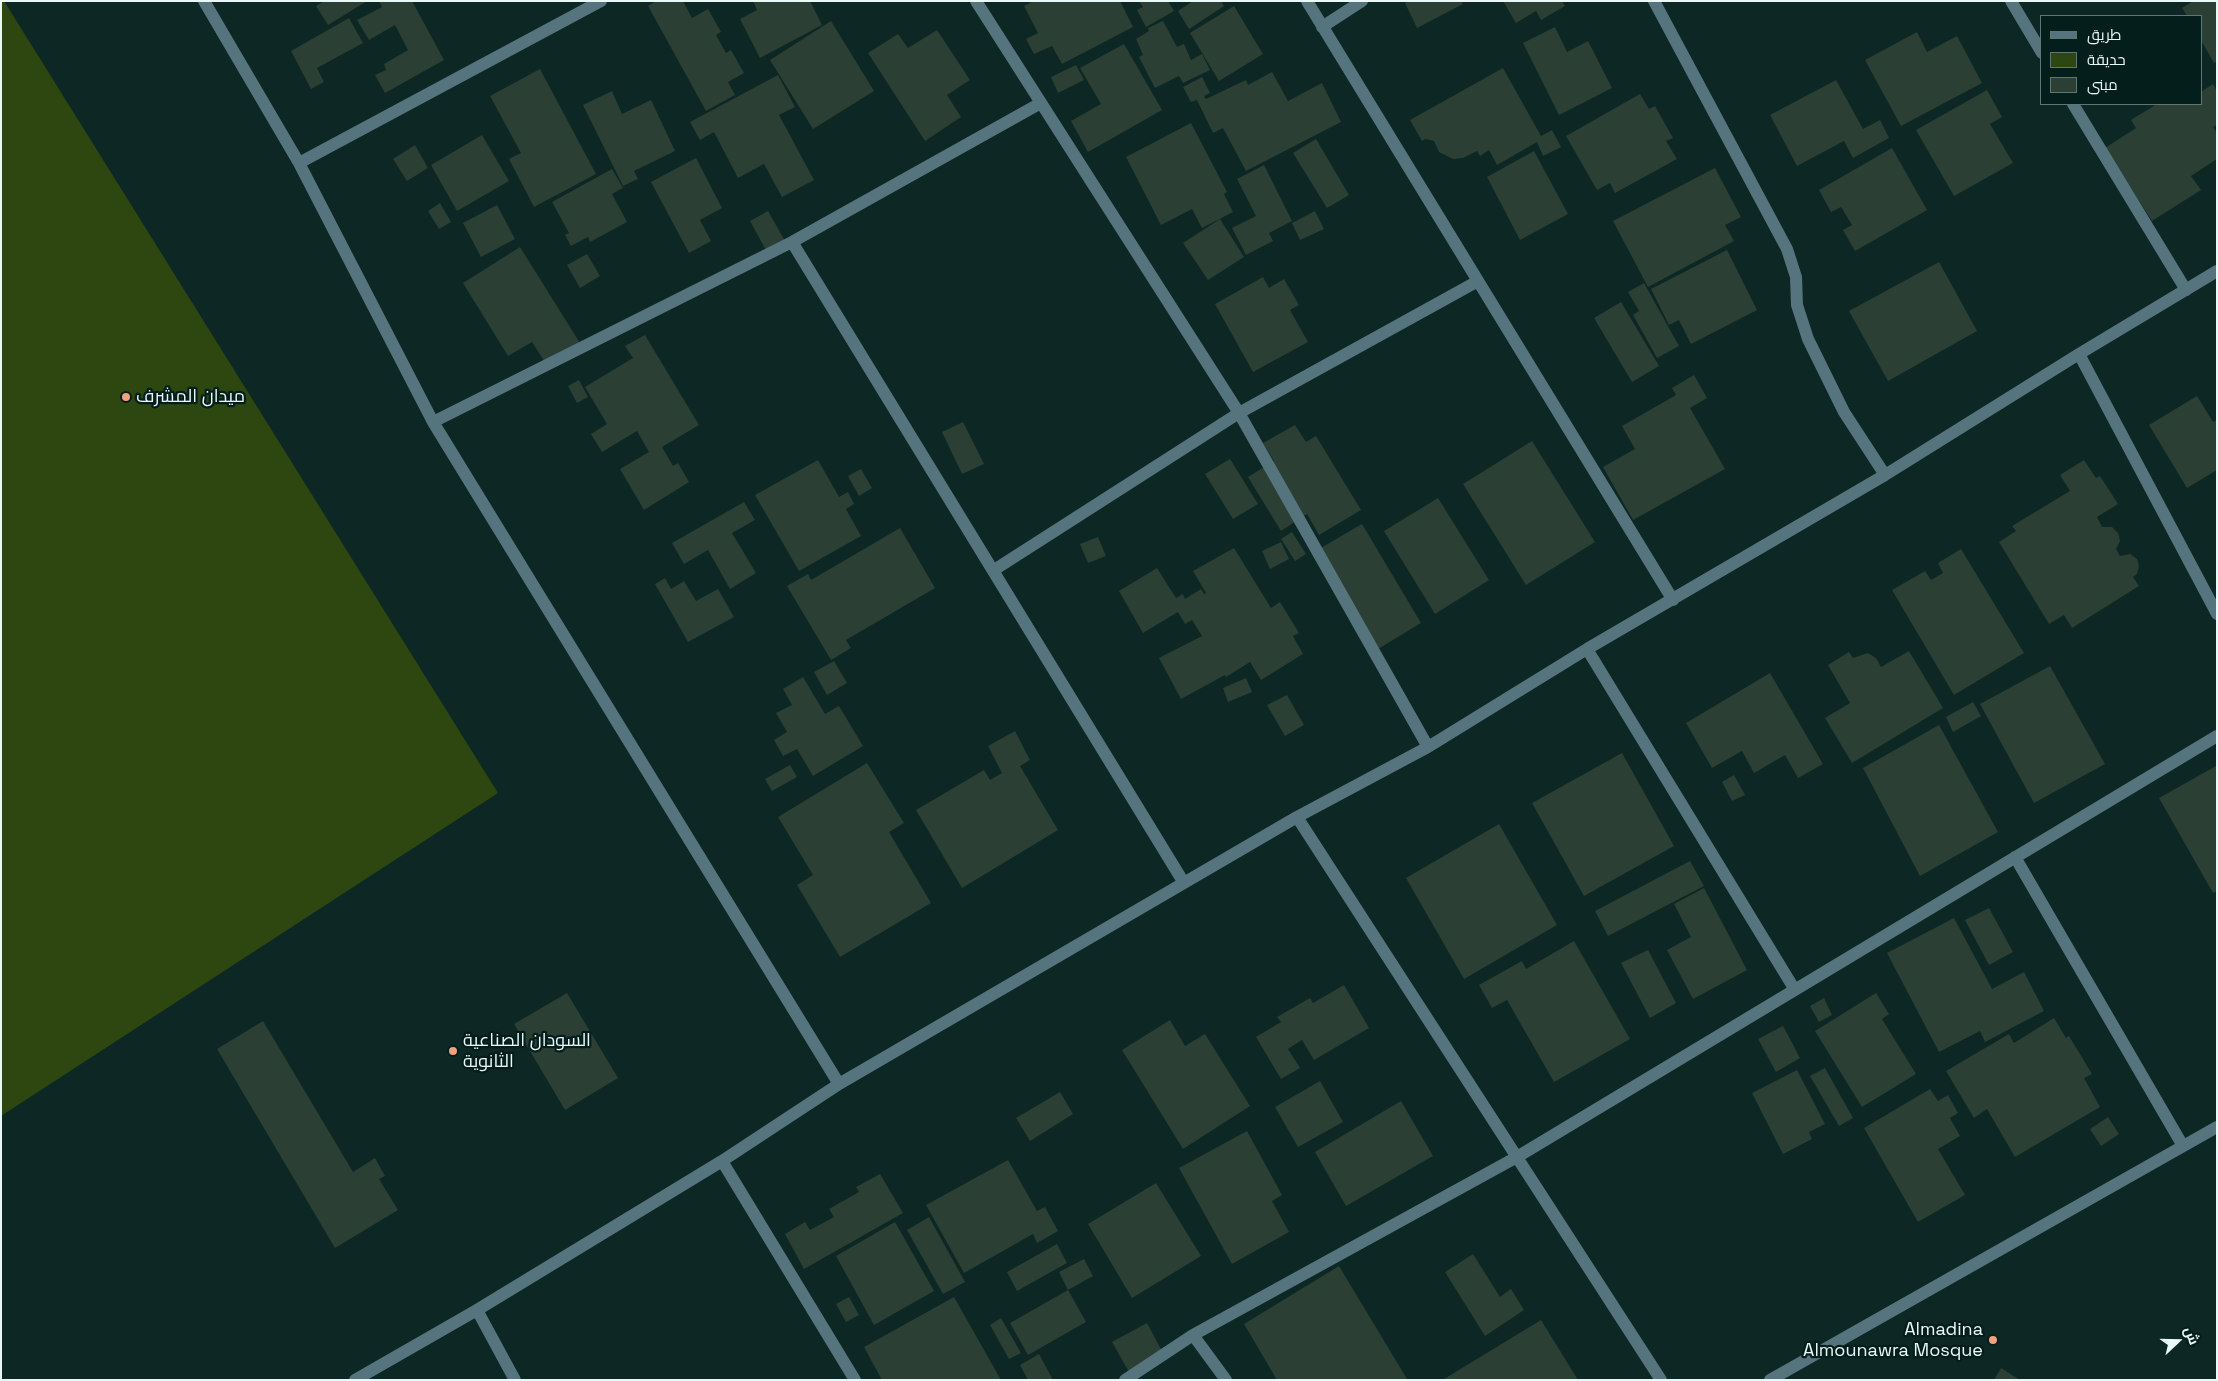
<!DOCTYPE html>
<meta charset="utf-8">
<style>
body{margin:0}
#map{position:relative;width:2218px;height:1381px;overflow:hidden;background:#0d2725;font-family:"Space Grotesk",Cairo,sans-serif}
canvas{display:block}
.frame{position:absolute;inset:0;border:2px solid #e9f9f7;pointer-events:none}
.legend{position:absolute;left:2040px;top:15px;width:162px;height:90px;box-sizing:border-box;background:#041e1c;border:1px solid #607674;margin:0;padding:6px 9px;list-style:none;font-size:15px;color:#e9f9f7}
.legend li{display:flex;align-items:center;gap:10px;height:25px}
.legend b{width:25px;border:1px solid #607674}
.north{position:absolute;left:2153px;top:1316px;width:50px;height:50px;-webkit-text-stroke:4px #041e1c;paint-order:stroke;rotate:69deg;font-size:14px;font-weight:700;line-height:20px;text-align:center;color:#e9f9f7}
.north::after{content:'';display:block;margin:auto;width:18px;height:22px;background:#e9f9f7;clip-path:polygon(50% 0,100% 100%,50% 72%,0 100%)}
</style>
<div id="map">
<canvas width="2218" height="1381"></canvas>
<div class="frame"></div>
<ul class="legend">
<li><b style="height:6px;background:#56747d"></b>طريق</li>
<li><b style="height:14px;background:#2e4610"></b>حديقة</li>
<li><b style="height:14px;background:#2b3f34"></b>مبنى</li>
</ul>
<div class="north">ش</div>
</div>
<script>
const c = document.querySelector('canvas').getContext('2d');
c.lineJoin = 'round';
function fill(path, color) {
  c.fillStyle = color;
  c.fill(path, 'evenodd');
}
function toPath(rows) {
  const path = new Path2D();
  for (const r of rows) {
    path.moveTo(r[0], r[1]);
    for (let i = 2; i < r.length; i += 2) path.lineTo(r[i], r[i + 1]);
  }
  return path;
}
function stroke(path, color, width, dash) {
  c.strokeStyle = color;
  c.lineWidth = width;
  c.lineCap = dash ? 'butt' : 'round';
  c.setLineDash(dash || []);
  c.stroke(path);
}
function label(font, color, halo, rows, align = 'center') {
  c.font = font + ' "Space Grotesk",Cairo,sans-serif';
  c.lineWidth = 4.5;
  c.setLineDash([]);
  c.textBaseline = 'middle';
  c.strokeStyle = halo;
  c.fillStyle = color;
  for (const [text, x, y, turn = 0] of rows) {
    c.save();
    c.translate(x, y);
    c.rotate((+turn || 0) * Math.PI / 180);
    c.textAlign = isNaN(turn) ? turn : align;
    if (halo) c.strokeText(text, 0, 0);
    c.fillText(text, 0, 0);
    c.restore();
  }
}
fill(toPath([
 [1,1,4,1,498,793,1,1116]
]), '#2e4610');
fill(toPath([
 [324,1,367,1,328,25,316,6],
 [379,1,412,1,444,60,385,93,375,75,386,70,384,64,408,50,395,25,369,40,357,20,382,7],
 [656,1,683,1,692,18,708,9,721,32,716,35,726,53,731,50,744,73,728,82,735,95,706,111,648,6],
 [753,1,810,1,822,25,760,58,740,19,757,10],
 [1033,1,1120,1,1133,27,1062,64,1052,46,1034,54,1026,39,1038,33,1024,6],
 [1139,1,1168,1,1174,11,1146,27,1137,10,1143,7],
 [1193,1,1221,1,1224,6,1189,29,1178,11],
 [1409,1,1461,1,1463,4,1417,28,1405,3],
 [1503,1,1562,1,1565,6,1541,20,1536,11,1516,23],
 [2193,1,2217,1,2217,61,2214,63,2202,42,2202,16,2187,16,2182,8],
 [1234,6,1263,54,1219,81,1190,33],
 [349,18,363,43,317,68,324,82,311,89,291,51],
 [831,21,874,91,813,129,770,60],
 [1163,21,1177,47,1184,44,1191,60,1202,54,1210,70,1183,83,1179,76,1155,88,1139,57,1143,55,1136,39,1149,31,1148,28],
 [1555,27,1567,52,1588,41,1612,88,1559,115,1523,43],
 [937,30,970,80,947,95,961,117,925,141,868,53,898,34,908,48],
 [1917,32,1927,52,1957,36,1982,83,1901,126,1865,60],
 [1124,44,1162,110,1088,152,1071,121,1101,104,1080,68],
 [1076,65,1084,80,1058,93,1051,77],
 [1503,68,1541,136,1552,130,1561,147,1543,156,1537,142,1497,165,1489,150,1480,156,1477,151,1463,158,1453,159,1439,152,1434,141,1425,139,1422,141,1410,120],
 [540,69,596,174,534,207,509,159,521,153,490,96],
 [1272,72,1288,101,1322,83,1341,122,1246,171,1223,128,1213,133,1197,100,1191,102,1183,87,1202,77,1210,93,1204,96,1206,99,1246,80,1248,85],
 [778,75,795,107,779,115,814,180,782,197,764,164,738,178,714,132,700,140,690,122],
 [1836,80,1863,129,1880,120,1889,138,1853,158,1844,141,1797,166,1770,115],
 [2213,84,2217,91,2217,125,2213,127,2217,133,2217,159,2191,176,2201,190,2152,221,2105,148,2136,128,2131,120,2157,104,2202,104,2202,91],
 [1987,90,2002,117,1990,124,2013,163,1954,196,1916,130],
 [612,91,622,114,651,100,675,151,634,171,638,179,623,186,583,105],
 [1640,94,1649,109,1655,106,1673,138,1666,141,1677,159,1615,193,1610,183,1597,190,1566,136],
 [1191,123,1227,192,1224,194,1233,212,1202,228,1192,209,1161,225,1126,157],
 [482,135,509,181,457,211,431,165],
 [1316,139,1349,195,1327,208,1293,153],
 [415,145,428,168,407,181,393,159],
 [1892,148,1927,210,1855,251,1843,230,1852,225,1841,207,1831,212,1819,190],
 [1534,151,1568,214,1520,240,1487,177],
 [696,158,722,208,700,220,711,241,689,253,651,182],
 [1264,165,1292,221,1269,233,1273,241,1246,255,1232,228,1256,216,1237,179],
 [1715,168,1741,217,1725,225,1734,241,1648,287,1613,221],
 [612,169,623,188,612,194,627,222,590,242,588,237,571,246,565,235,569,233,552,202],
 [440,203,451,222,439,229,428,211],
 [497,205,515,239,481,257,463,223],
 [768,211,785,241,767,252,750,221],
 [1315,211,1324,229,1300,240,1292,223],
 [1220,219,1244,257,1208,280,1183,243],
 [520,247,580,343,546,364,532,342,508,356,463,283],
 [1727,250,1757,310,1691,344,1679,320,1669,325,1651,289],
 [587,254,600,276,580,288,567,265],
 [1939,262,1977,331,1888,381,1849,311],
 [1263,277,1269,288,1284,279,1299,305,1290,310,1308,342,1253,372,1215,304],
 [1644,283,1679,346,1657,358,1633,315,1639,311,1628,292],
 [1621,302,1659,366,1632,382,1594,318],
 [645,335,699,425,662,447,673,466,678,463,689,482,644,510,620,469,649,452,637,431,602,452,591,434,607,424,585,387,633,358,625,346],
 [1694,375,1707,398,1690,408,1725,469,1633,520,1603,467,1635,449,1622,426,1676,395,1672,388],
 [579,380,588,397,577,403,568,386],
 [2197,396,2213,422,2217,420,2217,470,2187,488,2149,425],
 [963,422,984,464,962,474,942,432],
 [1295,425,1306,442,1316,436,1361,510,1319,535,1307,514,1281,531,1248,477,1274,461,1263,443],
 [1532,441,1595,542,1526,585,1463,484],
 [1230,459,1258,504,1233,519,1205,474],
 [818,460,839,497,848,492,854,504,846,509,861,536,799,571,755,495],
 [2084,460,2096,478,2100,476,2118,504,2097,517,2102,527,2112,527,2118,533,2120,541,2116,549,2120,556,2130,554,2137,559,2139,566,2137,574,2133,577,2139,586,2072,628,2064,615,2049,624,1999,542,2016,531,2012,526,2070,491,2060,475],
 [861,469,872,488,859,496,848,476],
 [1438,498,1489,580,1435,614,1384,531],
 [744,502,755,520,732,533,756,573,730,589,708,550,684,564,672,543],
 [1362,524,1421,623,1378,649,1319,549],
 [900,528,935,588,846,640,851,648,831,660,787,586,808,574,811,580],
 [1292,532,1306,554,1295,561,1281,539],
 [1098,537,1106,556,1088,563,1080,544],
 [1281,542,1289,559,1270,569,1262,551],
 [1234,548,1271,608,1280,602,1299,633,1293,636,1303,654,1261,680,1250,662,1226,677,1225,675,1181,699,1159,658,1202,636,1192,620,1185,624,1178,612,1143,633,1119,591,1157,568,1176,598,1183,594,1185,599,1201,589,1204,594,1206,593,1193,571],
 [1961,549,2024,653,1954,695,1892,590,1925,571,1931,580,1943,573,1938,563],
 [665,578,671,589,684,581,696,601,718,589,734,617,688,642,655,584],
 [1909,651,1943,708,1852,763,1825,718,1850,703,1828,665,1849,652,1853,658,1868,653,1876,658,1881,667],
 [834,661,847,683,827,695,814,672],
 [2050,666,2105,764,2034,803,1980,704],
 [1770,673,1823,764,1798,778,1785,755,1754,773,1742,751,1712,768,1686,723],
 [803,677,825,714,839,706,863,746,813,776,797,749,783,756,774,740,787,732,776,713,792,705,783,689],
 [1246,678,1252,692,1228,702,1223,688],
 [1287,695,1304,725,1285,736,1267,705],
 [1973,702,1981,716,1953,732,1946,717],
 [1939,725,1998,832,1920,876,1863,768],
 [1015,731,1030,760,1020,766,1058,830,962,888,916,810,984,770,990,780,1002,773,988,746],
 [1622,753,1674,846,1584,896,1532,803],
 [867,763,904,823,889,832,931,903,840,957,797,885,813,875,778,817],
 [790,765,797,777,772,791,765,779],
 [2216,766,2217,891,2213,893,2159,798],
 [1734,775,1745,795,1732,801,1722,782],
 [1499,824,1557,925,1464,979,1406,878],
 [1690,861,1704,886,1608,936,1595,911],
 [1704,888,1747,970,1693,999,1667,950,1691,937,1674,904],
 [1989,908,2013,952,1989,965,1965,920],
 [1954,918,1992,989,2024,972,2044,1011,1985,1042,1980,1031,1939,1052,1887,953],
 [1574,941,1630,1039,1554,1082,1507,1000,1492,1008,1479,985,1522,961,1526,969],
 [1648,950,1676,1003,1650,1018,1621,963],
 [1344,985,1369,1028,1314,1060,1302,1040,1288,1049,1300,1068,1281,1079,1256,1037,1281,1022,1277,1017,1310,998,1313,1003],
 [567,993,618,1078,565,1110,514,1024],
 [1876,993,1889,1014,1882,1019,1916,1074,1862,1107,1815,1031],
 [1824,998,1832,1015,1819,1022,1810,1006],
 [2054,1018,2066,1038,2069,1036,2092,1074,2084,1078,2100,1107,2015,1157,1987,1109,1974,1118,1946,1071,2009,1034,2014,1043],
 [1170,1020,1185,1046,1205,1034,1250,1106,1183,1149,1122,1050],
 [263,1021,353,1172,375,1158,385,1176,379,1179,398,1210,335,1248,217,1049],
 [1783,1026,1800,1058,1776,1072,1758,1039],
 [1825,1068,1853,1118,1839,1126,1810,1076],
 [1797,1070,1825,1124,1809,1132,1812,1139,1783,1154,1752,1093],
 [1320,1081,1343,1122,1298,1147,1275,1107],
 [1930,1089,1938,1101,1948,1095,1958,1113,1950,1118,1960,1136,1938,1149,1965,1195,1918,1222,1864,1128],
 [1060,1092,1073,1114,1030,1141,1016,1118],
 [1401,1101,1433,1156,1346,1206,1315,1152],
 [2108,1117,2119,1134,2101,1146,2090,1129],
 [1247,1131,1282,1195,1272,1201,1289,1232,1232,1264,1179,1168],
 [1008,1160,1037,1211,1045,1207,1058,1231,1037,1243,1033,1234,964,1273,926,1205],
 [880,1174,903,1213,804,1269,785,1234,805,1222,810,1230,834,1217,829,1209,859,1192,856,1187],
 [1156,1183,1201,1256,1132,1298,1088,1224],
 [929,1217,965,1282,943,1294,907,1230],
 [895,1222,934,1291,874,1325,836,1256],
 [1057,1244,1067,1263,1017,1291,1007,1272],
 [1473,1254,1500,1297,1511,1289,1524,1310,1485,1336,1445,1272],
 [1084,1259,1093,1276,1068,1290,1086,1322,1028,1355,1010,1323,1068,1290,1059,1272],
 [1339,1266,1407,1379,1405,1380,1277,1380,1244,1324],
 [849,1297,859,1315,846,1322,836,1304],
 [954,1297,1001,1380,882,1380,864,1347],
 [1001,1318,1021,1353,1009,1359,990,1325],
 [1541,1320,1578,1380,1445,1380,1444,1379],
 [1147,1323,1163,1353,1129,1372,1112,1342],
 [1039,1354,1053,1380,1028,1380,1020,1365],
 [2001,1368,2020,1380,1994,1380]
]), '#2b3f34');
stroke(toPath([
 [204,1,299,163,433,422,839,1084],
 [976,1,1239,413,1428,747],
 [1307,1,1673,600],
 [1654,1,1787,249,1796,277,1797,305,1808,339,1844,412,1885,475],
 [2011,1,2042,53],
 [1322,27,1362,1],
 [2073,104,2186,290],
 [299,163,601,1],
 [792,242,1184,883],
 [2079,354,2217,614],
 [433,422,792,242,1039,104],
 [994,570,1239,413,1478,281],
 [1587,649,1795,990],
 [1297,817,1661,1380],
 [2015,857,2183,1146],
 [722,1161,855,1380],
 [477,1310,515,1380],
 [1193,1335,1226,1380],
 [355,1380,477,1310,722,1161,839,1084,1297,817,1428,747,1587,649,1885,475,2079,354,2217,271],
 [1125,1380,1193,1335,1517,1157,2217,736],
 [1770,1380,2217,1127]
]), '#56747d', 12);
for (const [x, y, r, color] of [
 [126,397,5,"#f2a17e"],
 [453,1051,5,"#f2a17e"],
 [1993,1340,5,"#f2a17e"]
]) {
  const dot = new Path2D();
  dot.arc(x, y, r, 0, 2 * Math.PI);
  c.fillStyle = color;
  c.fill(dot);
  stroke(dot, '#041e1c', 2);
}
label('18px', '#e9f9f7', '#041e1c', [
 ["ميدان المشرف",136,397],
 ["السودان الصناعية",463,1041],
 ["الثانوية",463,1062],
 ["Almadina",1983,1330,"right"],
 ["Almounawra Mosque",1983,1351,"right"]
], 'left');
</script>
